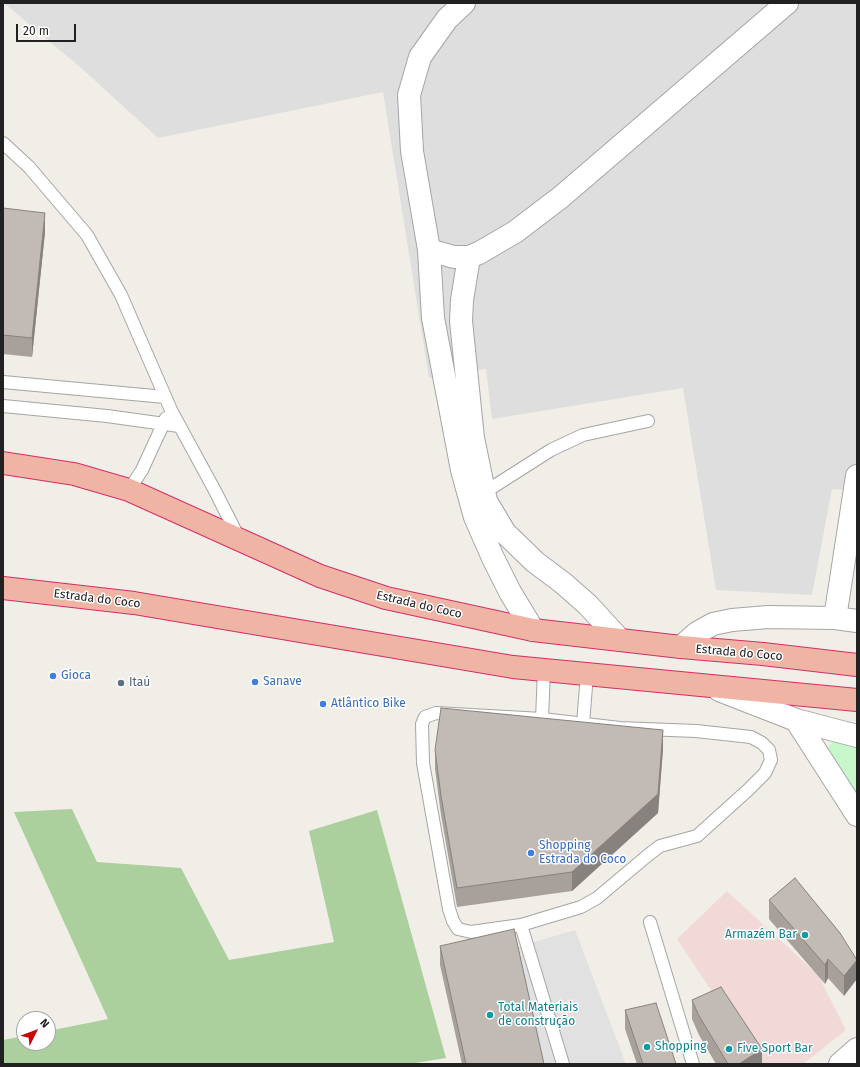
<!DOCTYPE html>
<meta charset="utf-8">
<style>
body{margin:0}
#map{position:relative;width:860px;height:1067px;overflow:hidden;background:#f1eee8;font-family:"Fira Sans",sans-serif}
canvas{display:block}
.frame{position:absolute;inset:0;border:4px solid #212121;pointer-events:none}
.north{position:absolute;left:16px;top:1011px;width:40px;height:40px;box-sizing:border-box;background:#fff;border:1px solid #a6a6a6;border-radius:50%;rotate:48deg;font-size:11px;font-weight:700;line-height:16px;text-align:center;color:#212121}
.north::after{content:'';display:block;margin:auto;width:14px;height:18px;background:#cb0706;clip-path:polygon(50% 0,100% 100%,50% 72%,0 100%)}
.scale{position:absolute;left:16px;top:24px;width:60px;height:18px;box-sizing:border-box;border:2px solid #212121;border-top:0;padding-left:5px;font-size:12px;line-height:14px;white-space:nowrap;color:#212121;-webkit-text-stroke:3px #fff;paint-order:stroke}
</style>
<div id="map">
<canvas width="860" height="1067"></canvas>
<div class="frame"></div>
<div class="north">N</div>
<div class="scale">20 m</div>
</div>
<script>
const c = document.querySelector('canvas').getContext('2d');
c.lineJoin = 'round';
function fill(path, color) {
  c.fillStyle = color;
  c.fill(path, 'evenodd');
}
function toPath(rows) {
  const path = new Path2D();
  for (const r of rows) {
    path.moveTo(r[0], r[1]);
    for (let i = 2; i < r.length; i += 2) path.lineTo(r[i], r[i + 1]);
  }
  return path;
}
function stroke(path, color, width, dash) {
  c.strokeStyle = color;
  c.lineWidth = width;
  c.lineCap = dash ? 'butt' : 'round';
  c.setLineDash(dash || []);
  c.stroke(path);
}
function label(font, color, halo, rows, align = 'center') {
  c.font = font + ' "Fira Sans",sans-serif';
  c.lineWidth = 3;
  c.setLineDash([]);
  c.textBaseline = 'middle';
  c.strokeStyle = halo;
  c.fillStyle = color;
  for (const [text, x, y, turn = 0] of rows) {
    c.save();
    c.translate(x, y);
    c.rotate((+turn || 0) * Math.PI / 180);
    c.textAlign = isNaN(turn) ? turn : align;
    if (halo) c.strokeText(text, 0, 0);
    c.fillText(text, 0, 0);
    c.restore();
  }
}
fill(toPath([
 [4,3,857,3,857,491,832,489,812,595,716,590,683,388,492,419,486,369,429,378,383,92,158,138,80,67]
]), '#dfdede');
fill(toPath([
 [727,891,818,975,846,1030,803,1064,760,1064,677,939]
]), '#f1d9d8');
fill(toPath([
 [72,809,97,862,181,868,229,960,334,942,309,831,377,810,446,1058,409,1064,3,1064,3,1040,24,1036,24,1043,48,1043,48,1031,108,1019,14,812]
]), '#accf9e');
fill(toPath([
 [834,740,857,745,857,803,825,752]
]), '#c7f8cc');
fill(toPath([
 [575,930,626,1064,542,1064,514,948]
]), '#e1e1e1');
const service = toPath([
 [3,143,29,167,87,235,121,295,171,410,214,489,239,538],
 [3,382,165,397],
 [3,406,107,416,179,426],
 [129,490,142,470,166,418],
 [485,492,551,450,583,435,648,421],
 [436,713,542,719,620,728,696,731,751,737,762,743,769,750,771,760,765,773,748,790,697,836,660,846,647,856,597,898,581,907,521,925,471,932,458,929,453,921,449,909,423,763,422,724,425,717,436,713],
 [542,719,544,670],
 [583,724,587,674],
 [650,922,693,1064],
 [521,925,563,1064]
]);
const minor = toPath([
 [464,3,447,19,420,57,409,95,412,151,429,250,433,318,462,470,475,517,493,558,510,592,533,630],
 [429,250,454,257,469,257,479,253,515,232,561,197,787,3],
 [469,257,462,300,461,321,473,438,486,501,505,533,535,562,563,583,588,605,620,640],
 [835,618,857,476],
 [681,647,697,633,713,624,732,620,768,617,835,618,857,621]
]);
const tertiary = toPath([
 [719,690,796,720,857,736],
 [796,720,857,815],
 [840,1064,857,1049]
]);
const trunk = toPath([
 [3,463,74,474,129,490,320,576,386,598,533,630,681,647,763,654,857,665],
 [3,588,134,603,513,667,857,700]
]);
stroke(service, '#a5a5a5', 14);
stroke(minor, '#a5a5a5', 24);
stroke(tertiary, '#a5a5a5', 24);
stroke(trunk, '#d62d67', 24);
stroke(service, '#fff', 12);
stroke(minor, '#fff', 22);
stroke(tertiary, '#fff', 22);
stroke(trunk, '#efb4a4', 22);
fill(toPath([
 [3,208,45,232,32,357,3,354],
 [663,749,658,813,572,891,457,907,441,815,435,769,435,750],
 [769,900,857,960,844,996,828,978,825,984,769,919],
 [440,946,544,1064,462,1064,440,965],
 [692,1000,762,1064,716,1064,699,1035,692,1019],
 [625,1010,676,1064,637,1064,625,1029]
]), '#a7a09b');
fill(toPath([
 [45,213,45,232,32,357,32,338],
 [663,730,663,749,658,813,572,891,572,872],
 [828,959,828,978,825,984,825,965],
 [857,960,857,979,844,996,844,976],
 [762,1049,762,1064,739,1064]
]), '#88827e');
const building = toPath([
 [3,208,45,213,32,338,3,335,3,208],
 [441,708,663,730,658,794,572,872,457,888,441,796,435,750,441,708],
 [795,878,840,933,857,960,844,976,828,959,825,965,769,900,795,878],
 [514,929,544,1064,466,1064,440,946,514,929],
 [721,987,762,1049,739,1064,728,1064,699,1016,692,1000,721,987],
 [656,1003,676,1064,643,1064,625,1010,656,1003]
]);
fill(building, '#c2bab4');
stroke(building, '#88827e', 1);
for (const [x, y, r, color] of [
 [53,676,4,"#3f7fe0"],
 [255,682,4,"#3f7fe0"],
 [121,683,4,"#5c6f8a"],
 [323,704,4,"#3f7fe0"],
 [531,853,4,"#3f7fe0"],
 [805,935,4,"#0f9aa8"],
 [490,1015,4,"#0f9aa8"],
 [647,1047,4,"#0f9aa8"],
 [729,1049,4,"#0f9aa8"]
]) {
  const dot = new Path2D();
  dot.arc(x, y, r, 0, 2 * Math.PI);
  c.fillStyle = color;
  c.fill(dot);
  stroke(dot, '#fff', 1.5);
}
label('12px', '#212121', '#fff', [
 ["Estrada do Coco",97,599,7],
 ["Estrada do Coco",419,605,13],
 ["Estrada do Coco",739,653,5]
]);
label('12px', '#366cbe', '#fff', [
 ["Gioca",61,676],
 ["Sanave",263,682],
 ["Atlântico Bike",331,704],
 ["Shopping",539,846],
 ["Estrada do Coco",539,860]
], 'left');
label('12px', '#4e5e75', '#fff', [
 ["Itaú",129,683]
], 'left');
label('12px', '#0d838f', '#fff', [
 ["Armazém Bar",797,935,"right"],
 ["Total Materiais",498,1008],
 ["de construção",498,1022],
 ["Shopping",655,1047],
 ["Five Sport Bar",737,1049]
], 'left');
</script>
